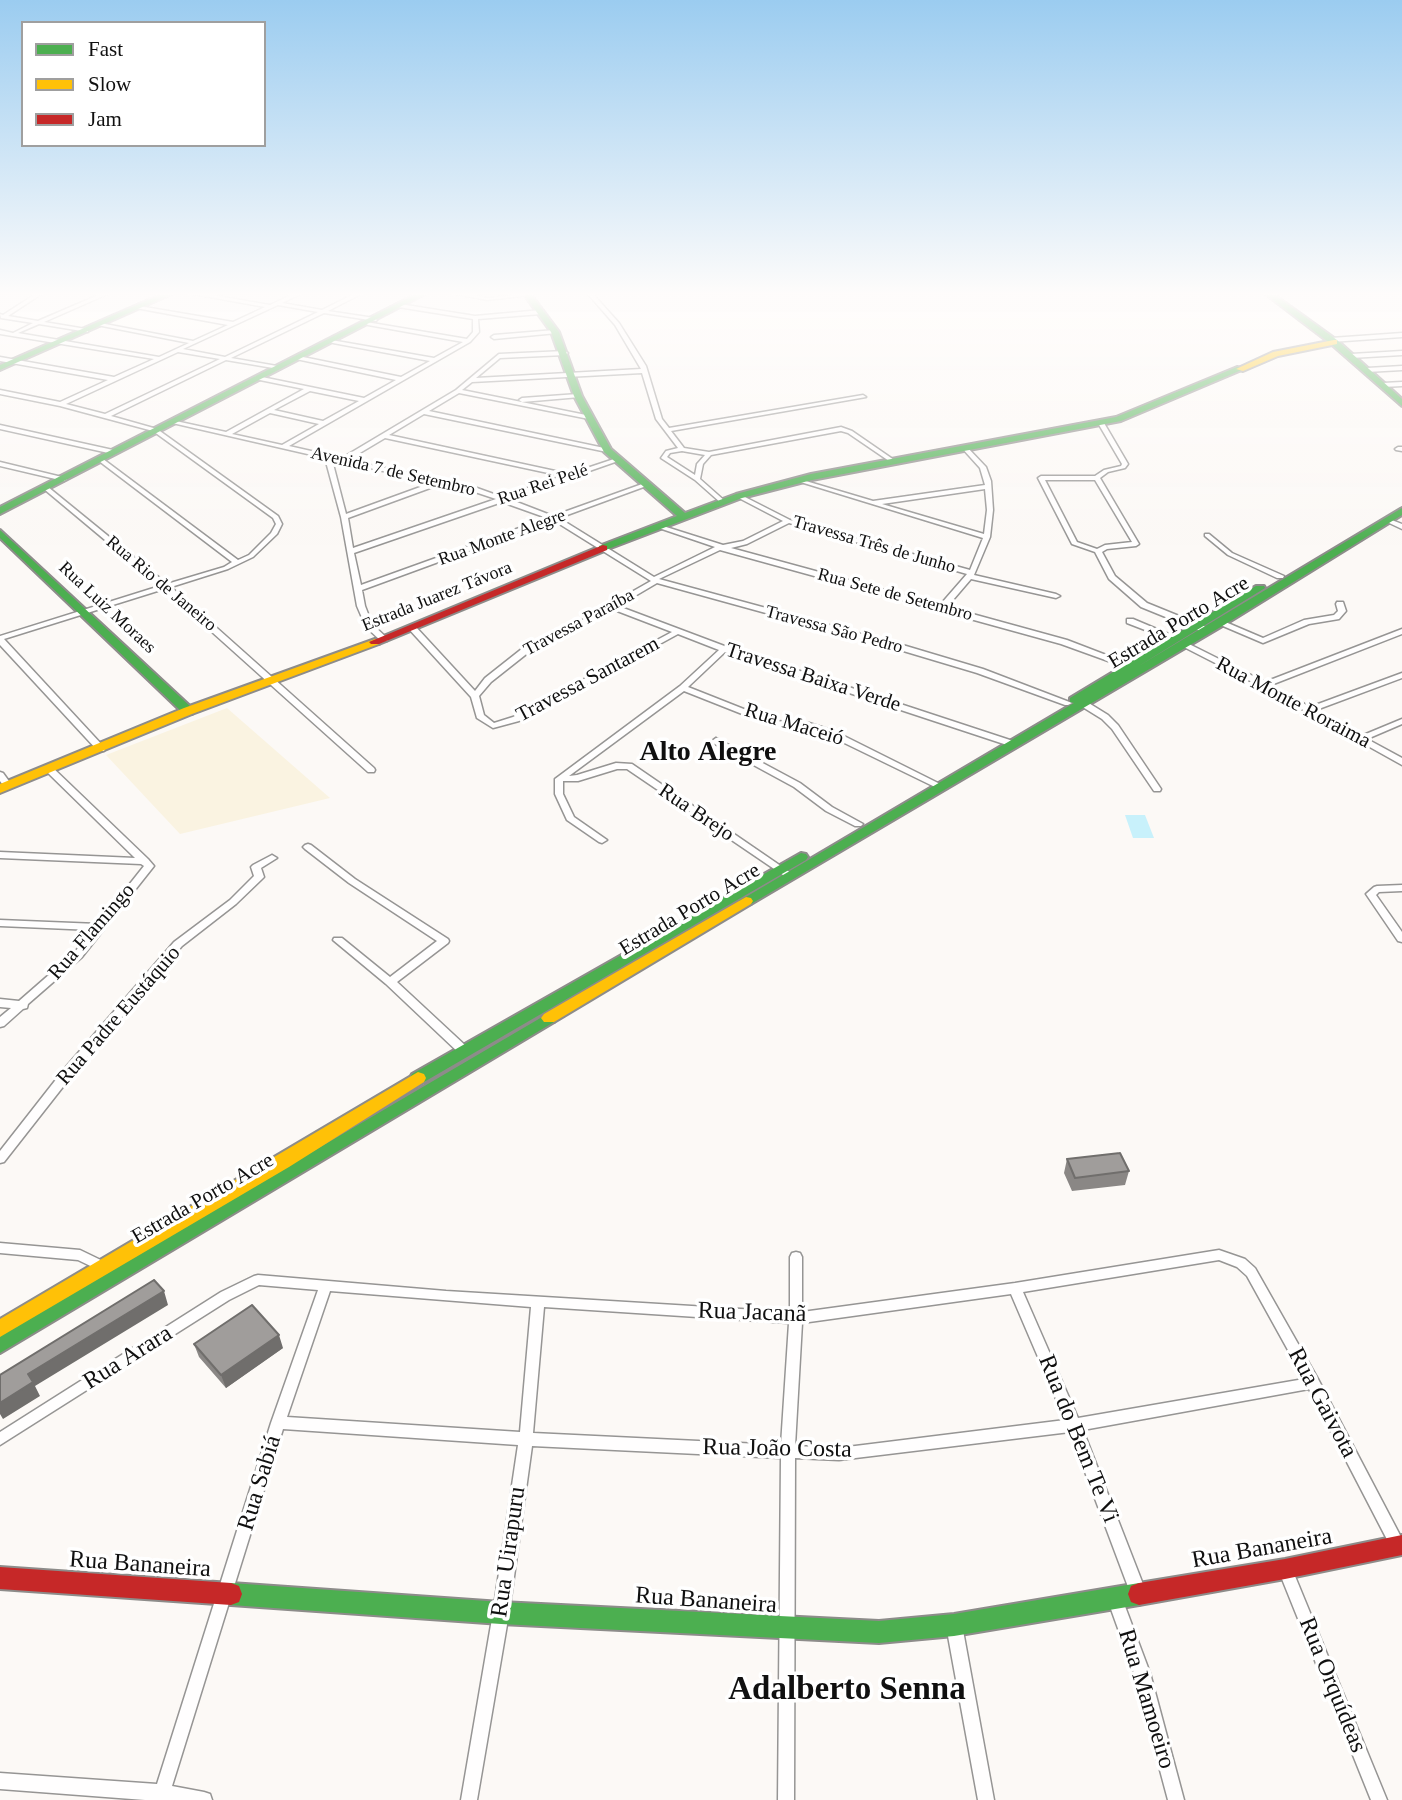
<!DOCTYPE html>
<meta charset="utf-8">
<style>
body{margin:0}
#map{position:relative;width:1402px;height:1800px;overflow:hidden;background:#fcf9f6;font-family:Georgia,serif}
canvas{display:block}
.legend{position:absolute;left:21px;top:21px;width:245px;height:126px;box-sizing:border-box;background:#fff;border:2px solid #9f9f9f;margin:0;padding:9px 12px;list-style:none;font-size:21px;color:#101010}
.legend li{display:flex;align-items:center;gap:14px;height:35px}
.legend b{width:35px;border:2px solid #9f9f9f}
</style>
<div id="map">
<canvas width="1402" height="1800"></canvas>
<ul class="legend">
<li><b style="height:9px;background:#4caf50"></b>Fast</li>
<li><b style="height:9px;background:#ffc107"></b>Slow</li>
<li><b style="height:9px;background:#c62828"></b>Jam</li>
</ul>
</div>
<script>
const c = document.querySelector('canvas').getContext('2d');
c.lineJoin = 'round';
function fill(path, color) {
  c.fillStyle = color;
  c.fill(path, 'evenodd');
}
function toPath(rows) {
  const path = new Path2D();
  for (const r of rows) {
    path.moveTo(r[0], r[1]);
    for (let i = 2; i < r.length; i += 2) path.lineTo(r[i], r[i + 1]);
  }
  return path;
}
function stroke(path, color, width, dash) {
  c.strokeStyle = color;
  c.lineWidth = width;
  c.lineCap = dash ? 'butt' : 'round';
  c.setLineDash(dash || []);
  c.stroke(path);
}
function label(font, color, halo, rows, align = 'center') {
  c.font = font + ' Georgia,serif';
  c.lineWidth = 7;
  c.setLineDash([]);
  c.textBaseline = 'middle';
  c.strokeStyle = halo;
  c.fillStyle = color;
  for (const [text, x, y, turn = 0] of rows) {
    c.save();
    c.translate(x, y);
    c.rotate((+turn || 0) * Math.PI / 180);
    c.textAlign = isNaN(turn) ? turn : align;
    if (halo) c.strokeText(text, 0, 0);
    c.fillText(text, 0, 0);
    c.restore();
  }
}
fill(toPath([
 [227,708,330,798,180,834,106,755]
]), '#faf3e1');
fill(toPath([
 [1125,815,1145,815,1154,838,1133,838]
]), '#c8f1fb');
const street = toPath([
 [37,293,43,293,8,316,38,321,103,293,110,293,44,322,86,329,88,330,88,332,39,324,18,333,159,357,189,343,97,325,100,323,193,341,228,325,136,308,139,306,233,322,265,307,187,293,200,293,270,305,295,293,302,293,282,303,322,310,356,293,363,293,328,311,374,318,377,320,376,321,324,313,231,358,277,366,280,368,279,369,226,360,111,416,157,429,278,516,282,524,277,534,253,557,228,569,171,587,374,768,375,770,374,772,368,772,164,589,4,639,104,747,105,749,104,751,98,751,0,645,0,636,160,586,44,489,44,487,48,487,167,584,224,567,232,562,99,461,99,459,103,459,238,560,249,555,271,533,276,524,273,518,153,431,60,406,0,394,0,390,60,402,108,380,0,361,0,357,114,377,154,359,0,334,0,330,13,333,33,323,1,318,0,314,3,315,37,293],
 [278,305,318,312,225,357,183,349,278,305],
 [178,352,220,359,105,414,66,404,178,352],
 [451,293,464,293,487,298,528,294,530,295,487,300,451,293],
 [587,293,592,293,619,323,646,366,662,419,669,428,863,395,866,397,671,431,684,448,709,452,841,427,852,431,897,462,892,463,848,433,841,431,711,455,703,464,700,479,726,502,721,503,695,480,661,458,666,451,678,448,656,419,642,373,472,382,462,390,591,416,592,417,589,419,459,393,429,411,609,449,609,451,607,452,424,414,389,435,569,474,614,459,618,459,618,461,509,499,553,516,645,483,649,483,649,485,559,518,654,577,715,547,659,528,659,526,663,526,723,545,743,541,783,521,737,497,736,496,739,494,790,520,970,570,983,538,794,480,799,479,873,501,985,485,980,468,961,447,966,446,986,467,991,481,993,510,990,537,974,575,1056,594,1060,596,1056,598,971,579,947,607,1067,640,1140,668,1136,670,1133,670,1061,644,720,550,659,579,906,646,983,669,1072,703,1068,705,1065,705,977,673,900,650,657,583,618,606,727,647,1016,742,1017,744,1013,747,1010,746,725,652,688,687,774,721,809,723,834,731,944,786,940,789,937,788,828,735,808,727,770,725,684,691,569,776,577,775,616,763,632,764,791,873,786,876,783,875,627,769,617,769,578,781,563,781,563,794,574,817,607,840,602,843,599,842,567,820,555,794,555,779,680,686,719,650,678,634,519,721,493,728,477,718,471,697,408,628,409,626,415,626,475,691,485,678,528,644,570,627,651,581,553,520,362,590,365,606,372,624,388,639,387,641,381,641,366,627,357,606,341,517,325,458,168,422,171,420,226,432,304,389,255,379,255,377,257,376,364,398,396,380,296,359,295,358,298,356,401,377,430,361,333,343,331,342,331,340,434,358,463,342,368,325,365,323,366,322,467,339,473,332,473,319,398,307,397,306,400,304,475,316,541,310,544,312,541,314,478,319,479,332,470,342,289,446,342,458,456,390,499,354,565,351,568,353,565,355,500,358,476,378,641,369,615,325,587,293],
 [310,391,359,401,323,421,274,410,310,391],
 [270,413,319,424,282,445,232,434,270,413],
 [385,438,562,476,502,497,477,488,348,460,385,438],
 [682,451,705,455,697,464,695,475,667,457,670,453,682,451],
 [332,460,434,482,346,514,332,460],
 [441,484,475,492,496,499,353,548,348,518,441,484],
 [985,489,987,510,984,534,882,504,985,489],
 [502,502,547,518,361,585,354,553,502,502],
 [789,523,967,574,940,605,731,548,747,544,789,523],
 [612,609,672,632,513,717,494,723,484,715,479,696,491,682,534,648,576,631,612,609],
 [555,330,557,331,557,333,494,339,491,337,494,335,555,330],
 [1402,333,1402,337,1331,342,1328,340,1331,338,1402,333],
 [1402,351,1402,355,1351,358,1348,356,1351,354,1402,351],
 [1402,366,1402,370,1367,372,1364,370,1367,368,1402,366],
 [1402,382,1402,386,1383,387,1380,385,1383,383,1402,382],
 [578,394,581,396,580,397,522,402,519,400,522,398,578,394],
 [1101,421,1104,423,1128,464,1125,468,1108,472,1100,478,1139,544,1136,546,1107,549,1102,552,1115,576,1147,603,1206,627,1206,631,1200,631,1141,607,1109,579,1095,552,1072,544,1038,478,1041,476,1095,476,1104,470,1121,466,1122,464,1098,423,1101,421],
 [1045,480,1095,480,1132,542,1105,545,1097,549,1077,542,1045,480],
 [0,425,113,450,116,452,113,454,0,429,0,425],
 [1398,447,1402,447,1402,451,1396,450,1395,449,1398,447],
 [0,462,66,478,67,479,64,481,0,466,0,462],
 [1385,519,1389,519,1402,524,1402,529,1385,521,1385,519],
 [1205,534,1209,534,1232,553,1284,576,1283,578,1277,578,1228,555,1205,536,1205,534],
 [1337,602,1343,602,1346,611,1339,619,1309,624,1263,643,1216,623,1217,621,1223,621,1263,638,1304,620,1334,615,1338,611,1336,604,1337,602],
 [1127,619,1133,619,1178,638,1177,640,1171,640,1127,623,1127,619],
 [1402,629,1402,634,1271,685,1310,707,1402,673,1402,678,1316,710,1361,736,1402,719,1402,724,1367,739,1402,758,1402,765,1262,687,1180,645,1181,643,1187,643,1265,682,1402,629],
 [1081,702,1087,702,1108,715,1118,725,1161,789,1160,791,1154,791,1112,729,1102,719,1081,706,1081,702],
 [716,738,800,783,832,807,863,824,861,826,855,826,826,811,794,787,713,743,712,741,716,738],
 [49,766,52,767,148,859,154,866,82,957,28,1004,27,1008,23,1009,4,1026,0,1027,0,1017,11,1008,0,1007,0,999,19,1001,74,953,93,930,0,926,0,920,98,924,144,866,141,864,0,858,0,852,135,858,46,771,45,769,49,766],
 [0,772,3,773,11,784,12,786,11,788,5,788,0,781,0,772],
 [308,844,311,845,355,879,448,939,449,941,448,943,397,982,467,1047,468,1050,467,1053,459,1053,386,984,333,940,334,938,342,938,390,977,437,941,349,883,305,849,303,847,305,845,308,844],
 [272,855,277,858,261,868,264,877,262,879,236,904,182,946,73,1074,4,1162,0,1163,0,1151,65,1068,174,942,230,900,254,876,251,867,253,865,272,855],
 [1402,885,1402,891,1379,892,1376,895,1402,932,1402,942,1398,941,1366,894,1374,887,1377,886,1402,885],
 [0,1243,80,1250,109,1264,111,1268,109,1272,105,1273,78,1260,0,1253,0,1243],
 [1219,1250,1245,1259,1255,1268,1318,1379,1402,1539,1402,1551,1398,1553,1393,1551,1309,1389,1083,1430,1146,1592,1143,1597,1138,1599,1133,1597,1130,1592,1070,1432,839,1460,795,1458,794,1800,778,1800,781,1458,532,1446,509,1613,477,1800,461,1800,493,1613,518,1445,283,1429,172,1786,204,1792,210,1794,212,1800,145,1800,0,1789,0,1773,157,1784,271,1423,318,1290,259,1285,229,1300,0,1445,0,1432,221,1292,254,1276,258,1275,446,1291,790,1312,790,1257,792,1253,796,1252,800,1253,802,1257,802,1312,1015,1283,1219,1250],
 [1219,1260,1237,1267,1247,1276,1304,1379,1078,1418,1023,1292,1219,1260],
 [330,1291,531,1307,520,1432,287,1417,330,1291],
 [1011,1294,1065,1420,839,1448,795,1446,802,1323,1011,1294],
 [544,1307,789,1323,781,1445,533,1433,544,1307],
 [1285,1562,1290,1564,1387,1800,1371,1800,1278,1569,1280,1564,1285,1562],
 [1115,1591,1120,1593,1150,1673,1184,1800,1168,1800,1134,1673,1107,1598,1110,1593,1115,1591],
 [954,1617,959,1620,962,1625,994,1800,978,1800,946,1625,949,1620,954,1617]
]);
const fast = toPath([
 [164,293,174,293,0,370,0,365,164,293],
 [418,293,427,293,0,514,0,507,418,293],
 [523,293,530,293,559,332,582,396,611,449,685,513,736,494,811,474,1116,417,1237,367,1244,369,1121,421,812,480,742,498,603,551,599,550,599,546,677,516,604,452,574,396,551,332,523,293],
 [1264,293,1272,293,1337,340,1402,399,1402,406,1331,344,1264,293],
 [1402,508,1402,515,1224,625,751,904,746,905,739,901,1074,703,1070,702,1070,698,1256,586,1264,586,1265,588,1137,667,1402,508],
 [0,530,192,708,192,714,184,714,0,538,0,530],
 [801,853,806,854,808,857,806,860,424,1082,412,1082,410,1078,412,1074,801,853],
 [549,1013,554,1014,557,1018,554,1022,0,1353,0,1335,549,1013],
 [231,1583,501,1602,879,1621,954,1614,1139,1583,1147,1586,1150,1594,1147,1602,1139,1605,954,1636,879,1643,501,1624,231,1605,223,1602,220,1594,223,1586,231,1583]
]);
const slow = toPath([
 [1334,340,1337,340,1337,344,1278,356,1243,371,1236,369,1273,352,1334,340],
 [375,639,379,640,379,644,192,714,0,793,0,784,184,708,375,639],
 [746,897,751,898,753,901,751,904,554,1022,544,1022,541,1018,544,1014,746,897],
 [418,1072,424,1074,426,1078,424,1082,289,1167,0,1337,0,1319,418,1072]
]);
const jam = toPath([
 [603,545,607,546,607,550,379,644,371,644,369,642,603,545],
 [1402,1535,1402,1555,1285,1579,1139,1605,1131,1602,1128,1594,1131,1586,1139,1583,1285,1559,1402,1535],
 [0,1567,231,1583,239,1586,242,1594,239,1602,231,1605,0,1589,0,1567]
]);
stroke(street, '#969594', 3);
stroke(fast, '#8d8c8a', 4);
stroke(slow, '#8d8c8a', 4);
stroke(jam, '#8d8c8a', 4);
fill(street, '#fffefe');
fill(fast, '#4caf50');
fill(slow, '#ffc107');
fill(jam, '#c62828');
fill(toPath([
 [1067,1159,1129,1171,1125,1185,1072,1191,1064,1173],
 [194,1344,283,1348,226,1388,199,1357]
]), '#8a8785');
fill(toPath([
 [164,1291,168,1305,35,1386,40,1396,3,1419,0,1414,0,1403,28,1374],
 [279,1335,283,1348,226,1388,221,1375]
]), '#706e6c');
const building = toPath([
 [1120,1153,1129,1171,1075,1178,1067,1159,1120,1153],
 [154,1280,164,1291,28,1374,33,1382,0,1403,0,1375,154,1280],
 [252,1305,279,1335,221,1375,194,1344,252,1305]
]);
fill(building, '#a09d9b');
stroke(building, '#706e6c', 2);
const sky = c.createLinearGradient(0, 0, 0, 545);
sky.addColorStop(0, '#9bccf0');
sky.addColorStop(0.54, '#fefcfb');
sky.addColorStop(1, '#fefcfb00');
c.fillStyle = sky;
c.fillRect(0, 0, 1402, 545);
label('18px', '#101010', '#fff', [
 ["Avenida 7 de Setembro",393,472,13],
 ["Rua Rei Pelé",543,485,-19],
 ["Rua Monte Alegre",502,538,-20],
 ["Travessa Três de Junho",874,545,16],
 ["Rua Rio de Janeiro",161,584,40],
 ["Rua Sete de Setembro",895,595,15],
 ["Estrada Juarez Távora",437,597,-22],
 ["Rua Luiz Moraes",107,608,43],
 ["Travessa Paraíba",579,623,-28],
 ["Travessa São Pedro",834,630,15]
]);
label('21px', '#101010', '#fff', [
 ["Estrada Porto Acre",1179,623,-31],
 ["Travessa Baixa Verde",813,678,18],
 ["Travessa Santarem",588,680,-28],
 ["Rua Monte Roraima",1293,703,28],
 ["Rua Maceió",794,725,17],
 ["Rua Brejo",696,813,34],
 ["Estrada Porto Acre",690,910,-31],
 ["Rua Flamingo",92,932,-49],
 ["Rua Padre Eustáquio",119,1016,-49],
 ["Estrada Porto Acre",203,1199,-30]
]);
label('24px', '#101010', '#fff', [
 ["Rua Jacanã",752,1313,2],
 ["Rua Arara",128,1358,-32],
 ["Rua Gaivota",1322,1403,62],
 ["Rua do Bem Te Vi",1078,1439,68],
 ["Rua João Costa",777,1449,1],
 ["Rua Sabiá",260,1483,-73],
 ["Rua Bananeira",1262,1549,-10],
 ["Rua Uirapuru",509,1552,-82],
 ["Rua Bananeira",140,1565,4],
 ["Rua Bananeira",706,1601,4],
 ["Rua Orquídeas",1332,1685,68],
 ["Rua Mamoeiro",1146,1699,73]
]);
label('bold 28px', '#101010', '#fff', [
 ["Alto Alegre",708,753]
]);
label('bold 33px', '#101010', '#fff', [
 ["Adalberto Senna",847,1690]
]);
</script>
